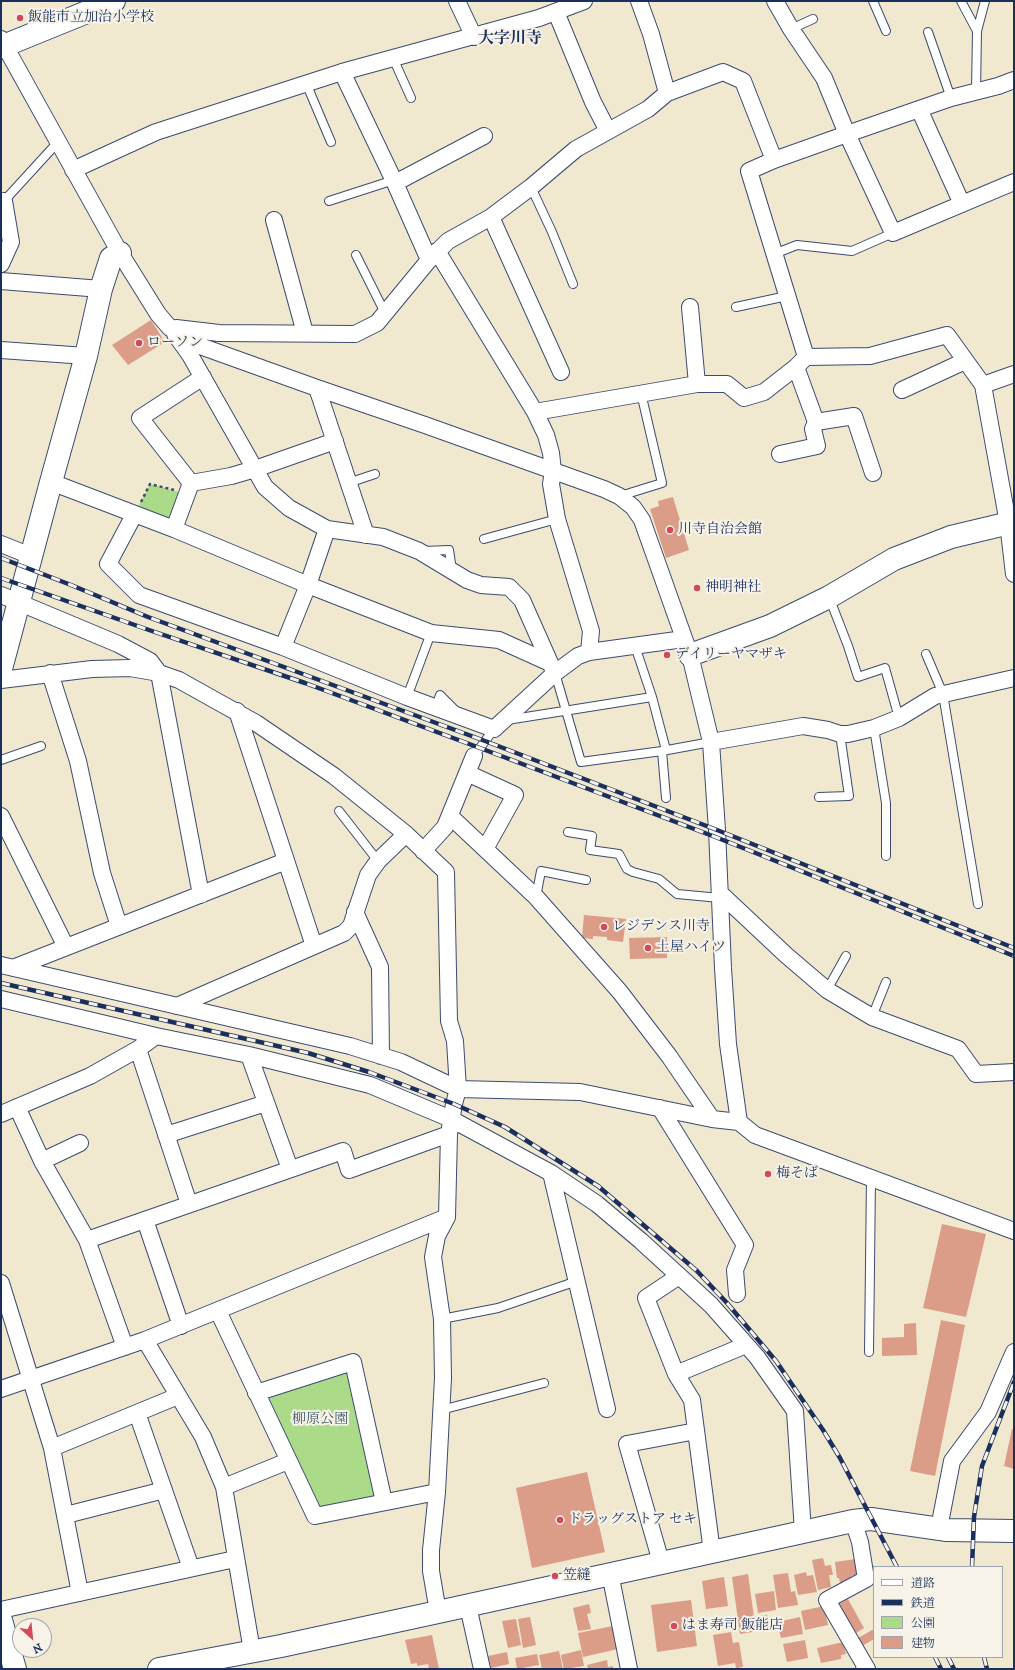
<!DOCTYPE html>
<meta charset="utf-8">
<style>
body{margin:0}
#map{position:relative;width:1015px;height:1670px;overflow:hidden;background:#f1e8d0;font-family:"IM FELL DW Pica","Noto Serif JP",serif}
canvas{display:block}
.frame{position:absolute;inset:0;border:2px solid #1b2f5e;pointer-events:none}
.legend{position:absolute;left:873px;top:1566px;width:130px;height:92px;box-sizing:border-box;background:#f7f3e8;border:1px solid #9fa5b1;margin:0;padding:5px 7px;list-style:none;font-size:12px;color:#1b2f5e}
.legend li{display:flex;align-items:center;gap:8px;height:20px}
.legend b{width:20px;border:1px solid #9fa5b1}
.north{position:absolute;left:12px;top:1618px;width:40px;height:40px;box-sizing:border-box;background:#f7f3e8;border:1px solid #9fa5b1;border-radius:50%;rotate:153deg;font-size:11px;font-weight:700;line-height:16px;text-align:center;color:#1b2f5e}
.north::after{content:'';display:block;margin:auto;width:14px;height:18px;background:#d1495b;clip-path:polygon(50% 0,100% 100%,50% 72%,0 100%)}
</style>
<div id="map">
<canvas width="1015" height="1670"></canvas>
<div class="frame"></div>
<ul class="legend">
<li><b style="height:5px;background:#fff"></b>道路</li>
<li><b style="height:5px;background:#1b2f5e"></b>鉄道</li>
<li><b style="height:11px;background:#abda88"></b>公園</li>
<li><b style="height:11px;background:#db9d87"></b>建物</li>
</ul>
<div class="north">N</div>
</div>
<script>
const c = document.querySelector('canvas').getContext('2d');
c.lineJoin = 'round';
function fill(path, color) {
  c.fillStyle = color;
  c.fill(path, 'evenodd');
}
function toPath(rows) {
  const path = new Path2D();
  for (const r of rows) {
    path.moveTo(r[0], r[1]);
    for (let i = 2; i < r.length; i += 2) path.lineTo(r[i], r[i + 1]);
  }
  return path;
}
function stroke(path, color, width, dash) {
  c.strokeStyle = color;
  c.lineWidth = width;
  c.lineCap = dash ? 'butt' : 'round';
  c.setLineDash(dash || []);
  c.stroke(path);
}
function label(font, color, halo, rows, align = 'center') {
  c.font = font + ' "IM FELL DW Pica","Noto Serif JP",serif';
  c.lineWidth = 4;
  c.setLineDash([]);
  c.textBaseline = 'middle';
  c.strokeStyle = halo;
  c.fillStyle = color;
  for (const [text, x, y, turn = 0] of rows) {
    c.save();
    c.translate(x, y);
    c.rotate((+turn || 0) * Math.PI / 180);
    c.textAlign = isNaN(turn) ? turn : align;
    if (halo) c.strokeText(text, 0, 0);
    c.fillText(text, 0, 0);
    c.restore();
  }
}
fill(toPath([
 [150,484,186,494,174,529,134,515],
 [353,1362,384,1502,315,1516,256,1393]
]), '#abda88');
fill(toPath([
 [151,320,165,342,128,365,112,345],
 [673,497,689,550,666,558,650,509,659,506,658,501],
 [584,915,626,919,623,942,607,940,607,937,593,936,593,939,582,938],
 [667,937,667,958,630,959,629,938],
 [942,1224,986,1234,966,1317,923,1308],
 [941,1320,965,1325,935,1476,910,1471],
 [916,1323,917,1355,882,1356,882,1338,904,1337,904,1324],
 [1012,1429,1014,1429,1014,1469,1004,1466],
 [587,1472,605,1552,532,1568,516,1488],
 [823,1558,825,1566,831,1565,833,1575,829,1575,831,1587,818,1590,812,1560],
 [856,1559,858,1575,851,1576,852,1581,840,1583,839,1578,837,1578,835,1562],
 [806,1572,807,1576,813,1575,817,1592,798,1595,794,1575],
 [788,1573,791,1592,795,1591,798,1605,778,1608,773,1575],
 [748,1574,754,1617,767,1615,769,1625,764,1625,765,1630,740,1634,732,1577],
 [724,1577,728,1606,706,1609,702,1581],
 [774,1591,776,1610,758,1613,755,1594],
 [848,1599,864,1628,853,1635,836,1606],
 [691,1600,697,1646,657,1652,651,1605],
 [589,1604,591,1613,587,1614,591,1629,578,1631,573,1608],
 [824,1606,828,1625,805,1630,801,1611],
 [530,1617,536,1645,523,1648,518,1619],
 [800,1617,803,1634,781,1638,777,1622],
 [516,1619,521,1645,508,1648,502,1621],
 [613,1626,618,1649,583,1657,578,1633],
 [874,1629,874,1639,862,1646,858,1638],
 [731,1632,733,1643,739,1642,743,1667,736,1668,735,1663,718,1666,713,1635],
 [432,1635,439,1669,429,1669,428,1664,417,1666,417,1663,411,1664,405,1640],
 [805,1640,808,1658,787,1662,783,1644],
 [843,1642,846,1654,841,1655,841,1659,821,1663,817,1648],
 [581,1650,584,1666,564,1669,561,1655],
 [559,1651,563,1669,542,1669,539,1655],
 [507,1652,509,1664,491,1668,488,1656],
 [537,1654,539,1665,517,1669,515,1658],
 [607,1660,608,1667,613,1666,613,1669,588,1669,587,1665]
]), '#db9d87');
const lane = toPath([
 [873,1,886,31],
 [961,1,977,31],
 [791,29,813,19],
 [928,32,951,98],
 [393,58,411,98],
 [306,83,331,142],
 [976,92,977,31,985,1],
 [531,187,552,232,573,284],
 [1,199,4,201,58,142],
 [329,201,394,180],
 [774,254,797,245,852,251,893,233],
 [356,255,385,313],
 [736,307,787,296],
 [348,483,375,474],
 [620,496,662,483,641,393],
 [484,539,557,519],
 [423,551,449,550,452,570],
 [829,597,848,646,858,677,885,668,899,718],
 [926,654,943,694,978,904],
 [555,673,581,762,662,751,711,742],
 [407,697,431,633],
 [652,697,666,750],
 [436,707,440,695,456,711],
 [507,720,652,697,635,646],
 [874,728,886,803,886,856],
 [662,751,666,798],
 [474,756,494,729],
 [1,760,41,746],
 [819,797,849,796,840,734],
 [339,811,378,861],
 [568,832,592,836,590,850,619,854,627,869,633,872,659,879,677,894,720,898],
 [536,897,541,871,586,880],
 [827,990,846,956],
 [872,1017,886,982],
 [442,1319,498,1308,577,1281],
 [869,1352,871,1177],
 [441,1410,544,1383]
]);
const street = toPath([
 [457,1,474,37],
 [639,1,651,34,667,93],
 [775,1,791,29,824,78,847,134,893,233,1014,182],
 [556,12,593,102,608,131],
 [1,39,120,253,158,314,170,328,200,346,317,388,425,425,604,489,619,496,633,507,642,520,690,655,711,742,717,830,723,968,728,1044,739,1122],
 [1014,80,998,86,951,98,847,134,774,160,749,171,806,357,870,356,947,335,983,385,1014,374],
 [919,109,962,204],
 [73,170,156,132,342,72],
 [395,183,484,136],
 [491,217,561,372],
 [274,220,305,333],
 [437,251,535,412,546,435,551,453,553,471,551,484,557,519,591,631,589,652,684,639],
 [429,260,395,183,342,72,539,18,584,1],
 [1,264,11,242,4,201],
 [1,281,101,289],
 [690,307,697,384],
 [176,328,219,333,355,334,377,323,429,260,448,241,491,217,531,187,576,149,648,109,667,93,723,72,743,81,774,160],
 [175,334,190,355,265,487,289,508,327,529,383,537,419,551,467,580,481,585,509,587,522,600,550,663],
 [1,350,86,356],
 [796,367,816,422,854,416,873,473],
 [983,385,1008,523,1014,574],
 [317,388,366,535],
 [902,390,965,361],
 [535,412,697,384,727,384,744,398,764,392,796,367,806,357],
 [780,454,817,446,813,429,816,422],
 [51,482,174,529,308,585,431,633,499,640,550,663,555,673],
 [191,483,231,476,255,469,335,441],
 [134,515,108,564,139,595,283,647,407,697,494,729,555,673,578,656,589,652],
 [174,529,191,483,140,418,203,377],
 [1,544,31,556],
 [1,595,118,644,150,661,159,673,201,895],
 [283,647,308,585,327,529],
 [50,673,78,761,102,873,119,926],
 [1,680,92,669,130,668,159,673,179,680,256,723,334,776,406,834,446,872,449,1021,455,1041,458,1089,454,1104,449,1134,447,1217,145,1340,1,1389],
 [237,711,314,946],
 [711,742,803,726,828,730,840,734,848,734,874,728,899,718,935,696,1014,678],
 [467,773,515,795,485,849],
 [1,816,66,947],
 [450,816,536,897,620,992,669,1056,712,1119],
 [423,851,445,827,474,756],
 [720,893,786,955,827,990,872,1017,958,1049,976,1074,1014,1072],
 [355,912,380,967,381,1056],
 [1,965,350,1046,401,1062,458,1089,580,1092,712,1119,739,1122,755,1135,1014,1231],
 [13,968,286,861],
 [1,999,156,1036],
 [177,1006,344,933,351,926,368,875,378,861,406,834],
 [138,1049,189,1204],
 [249,1055,290,1169],
 [17,1107,42,1161,87,1240,125,1347],
 [660,1108,745,1245,735,1270,737,1294],
 [1,1114,90,1076,138,1049,156,1036,249,1055,370,1085,451,1119,551,1173,597,1204,641,1241,711,1305,757,1357,795,1411,803,1532],
 [166,1135,266,1103],
 [42,1161,80,1143],
 [551,1173,607,1409],
 [145,1220,181,1326],
 [87,1240,343,1151,349,1170,449,1134],
 [679,1276,646,1298,676,1374,692,1400,712,1552],
 [1,1283,52,1448,80,1593],
 [218,1311,315,1516,437,1492],
 [145,1340,203,1437,224,1487,252,1651],
 [676,1374,746,1345],
 [256,1393,353,1362,384,1502],
 [137,1413,191,1568],
 [52,1448,178,1396],
 [224,1487,288,1461],
 [66,1515,164,1490],
 [853,1521,860,1542,866,1579,827,1600,867,1669,864,1669],
 [939,1528,952,1461,988,1412,1014,1352],
 [661,1562,627,1444,696,1431],
 [610,1573,629,1669],
 [468,1606,482,1669],
 [1,1610,235,1559],
 [438,1612,431,1571,431,1550,437,1492,443,1378,442,1319,433,1257,437,1236,447,1217]
]);
const secondary = toPath([
 [1,47,114,1],
 [690,655,770,626,829,597,894,559,951,537,1014,522],
 [1,669,51,482,86,356,101,289,111,258,120,253],
 [1,1620,15,1669],
 [159,1669,281,1646,438,1612,853,1521,871,1519,947,1530,1014,1531]
]);
stroke(lane, '#3b4b6f', 10);
stroke(street, '#3b4b6f', 18);
stroke(secondary, '#3b4b6f', 24);
stroke(toPath([
 [141,502,150,484,174,490]
]), '#3b4b6f', 2.5, [3, 3]);
stroke(lane, '#fff', 8);
stroke(street, '#fff', 16);
stroke(secondary, '#fff', 22);
const rail = toPath([
 [1,558,71,585,148,617,485,741,717,830,1014,948],
 [1,578,149,630,305,683,480,748,718,838,1014,956],
 [1,983,308,1053,369,1072,454,1104,505,1127,598,1186,697,1271,727,1303,776,1361,823,1430,840,1458,897,1567],
 [972,1567,974,1517,982,1466,1014,1382],
 [935,1657,941,1669],
 [948,1657,954,1669],
 [984,1657,987,1669]
]);
stroke(rail, '#1b2f5e', 4.5);
stroke(rail, '#f7f3e8', 3, [9]);
for (const [x, y, r, color] of [
 [20,18,4,"#d1495b"],
 [139,343,4,"#d1495b"],
 [670,530,4,"#d1495b"],
 [697,588,4,"#d1495b"],
 [667,655,4,"#d1495b"],
 [604,927,4,"#d1495b"],
 [648,948,4,"#d1495b"],
 [768,1174,4,"#d1495b"],
 [560,1520,4,"#d1495b"],
 [555,1576,4,"#d1495b"],
 [674,1626,4,"#d1495b"]
]) {
  const dot = new Path2D();
  dot.arc(x, y, r, 0, 2 * Math.PI);
  c.fillStyle = color;
  c.fill(dot);
  stroke(dot, '#f7f3e8', 1.5);
}
label('14px', '#1b2f5e', '#f7f3e8', [
 ["飯能市立加治小学校",28,18],
 ["ローソン",147,343],
 ["川寺自治会館",678,530],
 ["神明神社",705,588],
 ["デイリーヤマザキ",675,655],
 ["レジデンス川寺",612,927],
 ["土屋ハイツ",656,948],
 ["梅そば",776,1174],
 ["ドラッグストア セキ",568,1520],
 ["笠縫",563,1576],
 ["はま寿司 飯能店",682,1626]
], 'left');
label('14px', '#3f5a68', '#f7f3e8', [
 ["柳原公園",320,1420]
]);
label('bold 16px', '#1b2f5e', '#f7f3e8', [
 ["大字川寺",510,40]
]);
</script>
